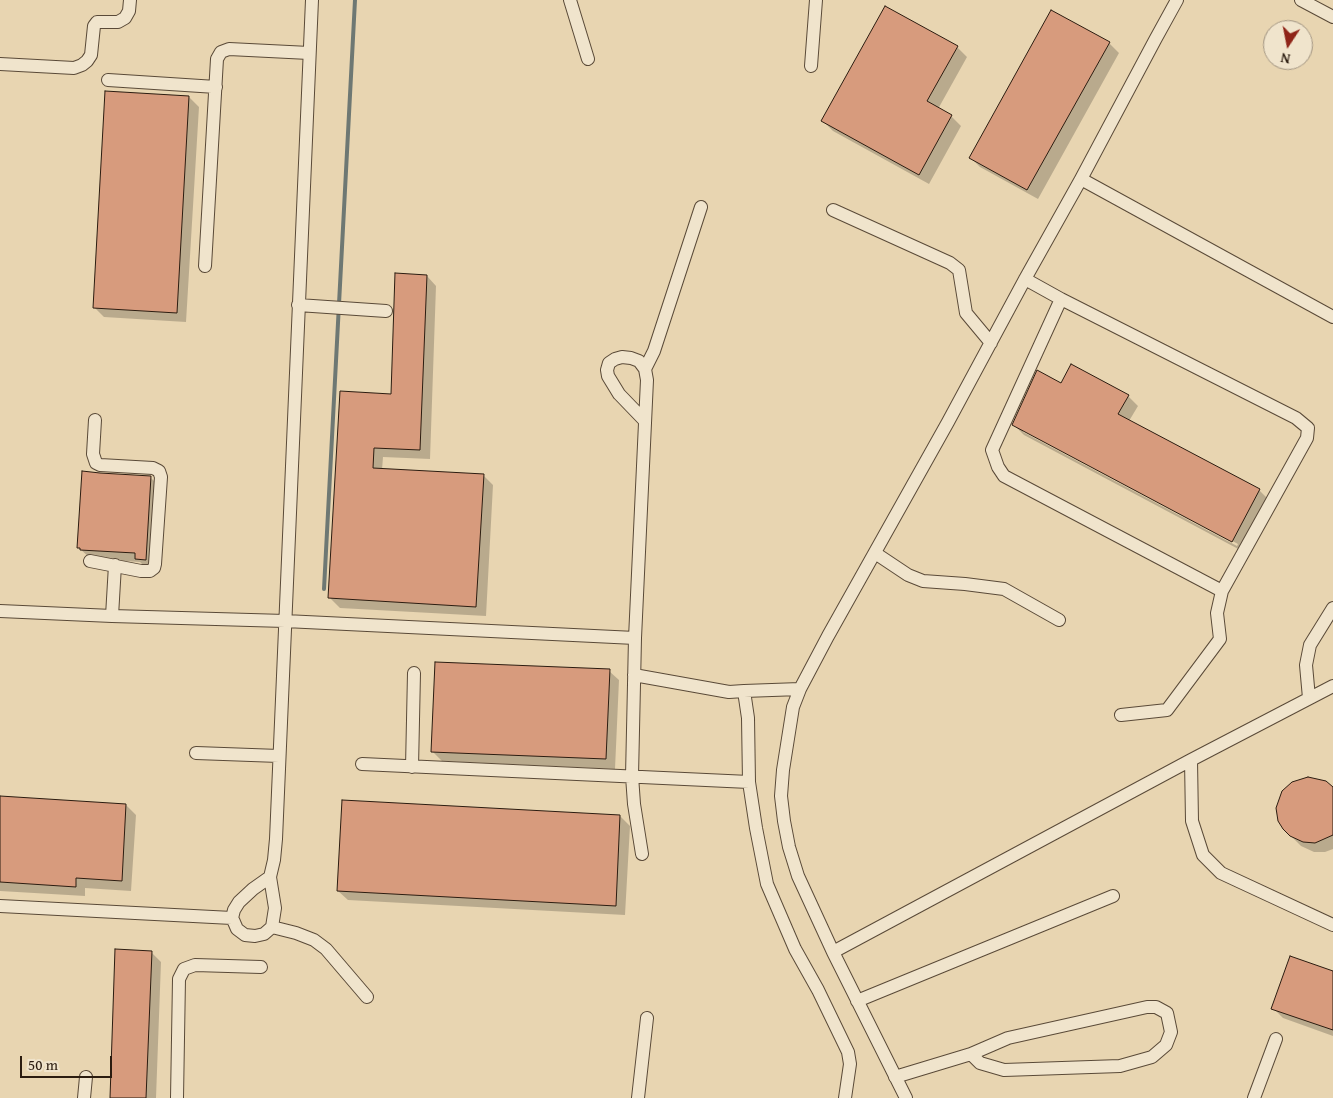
<!DOCTYPE html>
<style>
body{margin:0}
#map{position:relative;width:1333px;height:1098px;overflow:hidden;background:#e8d5b1;font-family:"Gentium Book Plus",serif}
canvas{display:block}
.north{position:absolute;left:1263px;top:20px;width:50px;height:50px;box-sizing:border-box;background:#f0e4cc;border:1px solid #a19481;border-radius:50%;rotate:191deg;font-size:14px;font-weight:700;line-height:20px;text-align:center;color:#2b1c10}
.north::after{content:'';display:block;margin:auto;width:18px;height:22px;background:#8f2418;clip-path:polygon(50% 0,100% 100%,50% 72%,0 100%)}
.scale{position:absolute;left:20px;top:1056px;width:92px;height:22px;box-sizing:border-box;border:2px solid #2b1c10;border-top:0;padding-left:6px;font-size:15px;line-height:18px;white-space:nowrap;color:#2b1c10;-webkit-text-stroke:4px #f0e4cc;paint-order:stroke}
</style>
<div id="map">
<canvas width="1333" height="1098"></canvas>
<div class="north">N</div>
<div class="scale">50 m</div>
</div>
<script>
const c = document.querySelector('canvas').getContext('2d');
c.lineJoin = 'round';
function fill(path, color) {
  c.fillStyle = color;
  c.fill(path, 'evenodd');
}
function toPath(rows) {
  const path = new Path2D();
  for (const r of rows) {
    path.moveTo(r[0], r[1]);
    for (let i = 2; i < r.length; i += 2) path.lineTo(r[i], r[i + 1]);
  }
  return path;
}
function stroke(path, color, width, dash) {
  c.strokeStyle = color;
  c.lineWidth = width;
  c.lineCap = dash ? 'butt' : 'round';
  c.setLineDash(dash || []);
  c.stroke(path);
}
fill(toPath([
 [1109,43,1119,53,1038,199,980,167,971,158],
 [957,47,967,57,938,109,951,116,961,126,929,184,833,131,823,121],
 [189,97,199,107,186,322,104,317,94,307],
 [427,276,436,286,430,459,383,457,382,470,483,475,493,485,486,616,340,608,330,598,341,392,392,395],
 [1061,385,1128,396,1138,406,1129,421,1259,490,1269,500,1242,551,1024,435,1014,425],
 [1023,430,1238,544,1237,546,1023,432],
 [150,477,160,487,155,569,146,568,140,562,91,559,78,547],
 [609,671,619,680,615,769,442,761,432,751],
 [1333,788,1333,849,1325,852,1314,852,1301,846,1284,829],
 [0,797,126,805,136,815,131,891,85,888,85,896,0,891],
 [620,816,630,826,625,915,348,900,338,891],
 [151,952,161,962,156,1098,111,1098],
 [1333,973,1333,1036,1283,1018,1273,1008]
]), '#0003');
stroke(toPath([
 [324,589,355,0]
]), '#6e7873', 4);
const building = toPath([
 [885,6,958,46,927,101,952,115,919,175,821,121,885,6],
 [1051,10,1110,42,1027,190,969,158,1051,10],
 [105,91,189,96,177,313,93,308,105,91],
 [395,273,427,275,420,450,374,448,373,468,484,474,476,607,328,598,340,391,391,394,395,273],
 [1071,364,1129,395,1118,414,1260,489,1232,542,1012,425,1037,370,1061,383,1071,364],
 [82,471,100,473,151,476,146,560,135,559,135,553,80,550,80,548,77,548,82,471],
 [435,662,610,669,606,759,431,752,435,662],
 [1308,777,1326,781,1333,787,1333,835,1315,843,1303,842,1290,836,1283,829,1278,821,1276,808,1282,791,1292,782,1308,777],
 [0,796,126,804,122,881,76,878,76,887,0,882,0,796],
 [342,800,620,815,616,906,337,891,342,800],
 [115,949,152,951,146,1098,110,1098,115,949],
 [1290,956,1333,971,1333,1030,1271,1009,1290,956]
]);
fill(building, '#d79b7d');
stroke(building, '#2b1c10', 1);
const minor = toPath([
 [570,0,588,59],
 [1301,0,1333,17],
 [0,64,74,68,82,65,87,61,91,55,94,26,97,22,118,22,125,18,129,11,130,0],
 [811,66,816,0],
 [108,80,216,87],
 [1081,179,1333,317],
 [833,210,950,263,959,270,966,313,991,343],
 [205,266,217,59,221,52,229,49,309,53],
 [1025,279,1061,299,1296,418,1308,428,1307,438,1222,591,1217,613,1220,639,1167,710,1121,715],
 [1061,299,992,450,998,467,1004,476,1222,591],
 [298,305,386,311],
 [645,369,654,351,701,207],
 [875,553,908,575,923,581,965,584,1004,589,1059,620],
 [90,561,141,571,150,571,154,568,155,564,161,477,159,471,153,468,100,465,96,463,93,454,95,420],
 [0,611,112,616,285,621,635,638],
 [112,616,115,565],
 [634,675,729,692,744,691,748,718,749,782,756,828,767,884,795,949,818,990,848,1052,850,1064,845,1098],
 [744,691,800,689],
 [1309,698,1306,665,1310,645,1333,608],
 [196,753,279,756],
 [1191,760,1192,821,1203,855,1221,873,1333,925],
 [362,764,749,782],
 [412,767,414,673],
 [642,854,634,804,632,776,635,638,647,380,645,369,639,361,631,358,622,357,615,359,609,363,607,370,608,376,619,394,645,421],
 [270,877,253,889,239,902,234,910,232,918,234,922,237,929,245,935,255,936,264,934,272,927,275,908,270,877,274,860,276,839,312,0],
 [0,906,232,918],
 [272,927,296,933,314,940,326,949,367,997],
 [833,952,1191,760,1333,686],
 [857,1001,1113,896],
 [895,1077,971,1054,1008,1038,1147,1007,1156,1007,1167,1013,1171,1032,1166,1045,1152,1057,1120,1066,1004,1070,980,1063,971,1054],
 [84,1098,86,1077],
 [177,1098,179,979,184,969,195,965,261,967],
 [638,1098,647,1018],
 [906,1098,833,952,798,876,789,847,784,821,781,796,783,770,793,707,800,689,828,636,948,422,1025,279,1081,179,1155,40,1177,0],
 [1254,1098,1276,1039]
]);
stroke(minor, '#5a4a38', 14);
stroke(minor, '#f0e4cc', 12);
</script>
